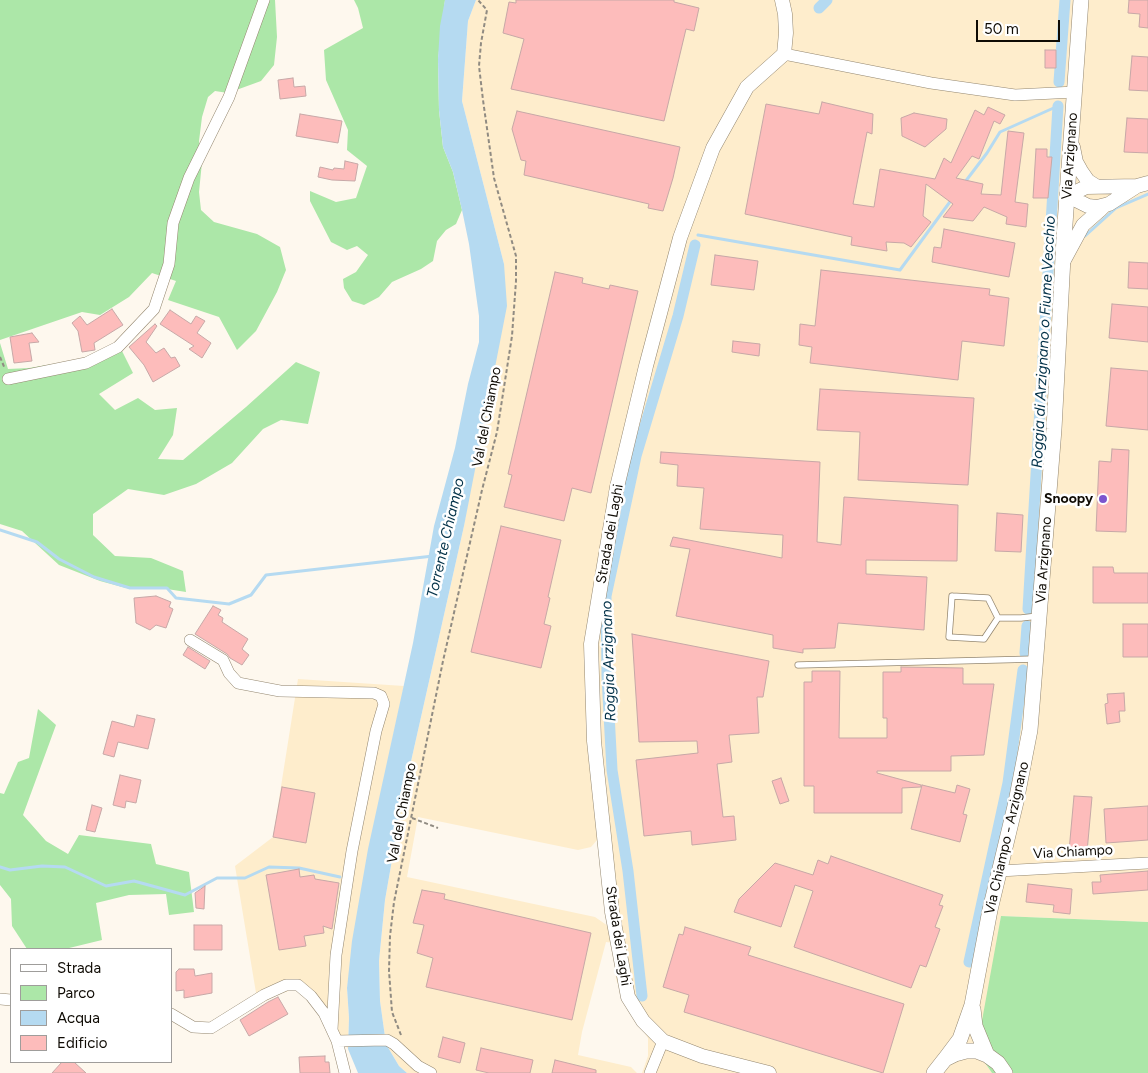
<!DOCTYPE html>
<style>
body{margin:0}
#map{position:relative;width:1148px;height:1073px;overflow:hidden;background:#fef8ee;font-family:Figtree,sans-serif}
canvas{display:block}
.legend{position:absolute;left:10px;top:948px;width:162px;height:115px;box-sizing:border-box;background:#fff;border:1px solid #9f9d9b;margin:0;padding:6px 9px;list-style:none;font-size:15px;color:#0f0b04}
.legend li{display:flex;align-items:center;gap:10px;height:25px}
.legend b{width:25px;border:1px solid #9f9d9b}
.scale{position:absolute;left:976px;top:20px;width:84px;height:22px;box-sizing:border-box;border:2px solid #0f0b04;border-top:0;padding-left:6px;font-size:15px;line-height:18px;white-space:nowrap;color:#0f0b04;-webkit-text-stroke:4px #fff;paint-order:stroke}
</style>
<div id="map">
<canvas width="1148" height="1073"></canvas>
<ul class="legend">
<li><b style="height:6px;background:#fff"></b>Strada</li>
<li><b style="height:14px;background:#ace7a8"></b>Parco</li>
<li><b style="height:14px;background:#b5daf1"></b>Acqua</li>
<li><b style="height:14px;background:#fdbcbb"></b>Edificio</li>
</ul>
<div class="scale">50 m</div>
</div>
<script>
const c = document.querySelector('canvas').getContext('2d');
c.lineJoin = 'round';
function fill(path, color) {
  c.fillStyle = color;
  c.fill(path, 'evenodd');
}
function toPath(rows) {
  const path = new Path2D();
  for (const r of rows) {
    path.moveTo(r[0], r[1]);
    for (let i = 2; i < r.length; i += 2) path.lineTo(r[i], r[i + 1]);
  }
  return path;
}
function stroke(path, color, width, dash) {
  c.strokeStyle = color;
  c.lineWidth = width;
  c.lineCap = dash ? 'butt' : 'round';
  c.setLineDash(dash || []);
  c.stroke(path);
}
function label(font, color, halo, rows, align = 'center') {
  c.font = font + ' Figtree,sans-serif';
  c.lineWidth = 5;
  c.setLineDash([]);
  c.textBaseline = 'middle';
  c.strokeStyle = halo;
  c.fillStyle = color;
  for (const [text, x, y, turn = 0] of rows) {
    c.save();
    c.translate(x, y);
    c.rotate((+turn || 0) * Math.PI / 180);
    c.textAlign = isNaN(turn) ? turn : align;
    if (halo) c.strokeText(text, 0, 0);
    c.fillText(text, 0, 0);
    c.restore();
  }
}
fill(toPath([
 [476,0,1148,0,1148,922,1001,916,981,1057,992,1073,642,1073,648,1056,648,1038,628,1008,616,979,613,943,606,942,582,1032,578,1055,631,1067,637,1073,407,1073,399,1066,386,1044,380,1001,379,961,385,900,403,797,464,526,504,264,462,101,468,21],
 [418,817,578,850,591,847,598,839,608,926,595,917,407,877],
 [298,679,404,686,369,849,347,988,349,1018,348,1049,318,1007,295,989,279,994,258,1005,235,866,273,837]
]), '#feedcc');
fill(toPath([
 [0,0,275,0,277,37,274,65,261,81,228,93,215,91,208,97,202,117,199,141,202,162,199,192,201,210,214,222,257,234,280,247,286,270,277,292,256,331,237,350,219,317,168,300,176,281,152,273,129,297,100,315,82,312,0,340],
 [354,0,445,0,438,59,439,110,443,147,453,172,462,210,456,224,446,230,437,241,433,261,421,269,392,282,379,297,364,305,352,301,344,288,343,279,356,272,368,255,357,246,347,250,331,242,310,201,310,191,336,202,356,198,367,166,347,150,348,130,326,80,324,50,363,28,358,8],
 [0,343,8,369,29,368,83,359,118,343,133,373,99,394,115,410,138,398,155,410,177,408,173,435,158,459,183,460,246,407,296,362,320,372,308,424,281,420,263,429,232,463,196,484,164,495,128,489,93,514,93,535,115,556,151,558,183,571,186,592,167,589,126,588,100,581,59,565,22,531,0,524],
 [38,709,56,725,23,815,46,841,68,854,79,835,151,844,156,864,189,872,194,912,169,915,166,894,129,895,96,903,102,940,65,949,27,949,12,926,11,899,0,885,0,793,4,794,18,762,29,758],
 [1001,916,1148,922,1148,1073,992,1073,981,1057,979,1037]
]), '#ace7a8');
fill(toPath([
 [445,0,476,0,468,21,462,101,504,264,507,306,464,526,403,797,385,900,379,961,380,1001,386,1044,399,1066,407,1073,358,1073,348,1049,349,1018,347,988,352,941,368,849,413,643,434,526,455,448,468,384,479,342,479,316,469,244,462,210,453,172,443,147,439,110,438,59,440,26]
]), '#b5daf1');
stroke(toPath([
 [965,182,987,153,1000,132,1058,106],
 [698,235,900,270,952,199],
 [1085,236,1116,208,1148,194],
 [489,397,494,368],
 [0,530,37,542,59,559,94,577,130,588,167,588,176,598,229,604,251,595,266,575,433,556],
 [0,867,10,870,42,866,65,867,106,886,134,881,185,895,217,878,245,878,269,867,299,868,340,877]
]), '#b5daf1', 3);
stroke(toPath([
 [819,8,827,0],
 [1059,82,1065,0],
 [1028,609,1058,106],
 [1025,653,1027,626],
 [969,962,1008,783,1023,670],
 [642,996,628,871,612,770,607,676,606,596,636,456,678,316,695,245]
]), '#b5daf1', 11);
const building = toPath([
 [516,0,674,0,674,2,699,8,694,31,686,29,664,121,511,89,524,39,503,33,509,2,516,3,516,0],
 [1129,0,1148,0,1148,28,1139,27,1140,14,1128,13,1129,0],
 [1045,50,1056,50,1056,68,1045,68,1045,50],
 [1132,56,1148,57,1148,91,1129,90,1132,56],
 [293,78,294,87,305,86,306,96,280,99,278,80,293,78],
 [822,102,873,114,872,134,867,132,853,204,874,207,880,169,935,179,944,158,951,163,975,110,984,115,988,107,1005,115,1000,124,994,121,979,159,972,156,956,178,983,184,981,194,1001,195,1008,131,1024,133,1015,202,1028,204,1026,227,1006,224,1007,217,984,207,973,221,943,217,953,204,926,184,923,216,931,222,911,247,904,243,886,242,887,251,851,245,852,237,745,214,766,104,819,114,822,102],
 [517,111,680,147,673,178,663,211,648,208,649,204,524,175,526,161,521,160,512,129,517,111],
 [914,113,947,119,946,129,925,147,902,136,901,118,914,113],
 [300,114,342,121,338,143,296,136,300,114],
 [1127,118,1148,119,1148,153,1124,152,1127,118],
 [1036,149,1047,149,1047,157,1052,157,1048,198,1033,198,1036,149],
 [345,161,358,164,355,181,332,180,318,177,320,167,333,170,334,168,344,169,345,161],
 [944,229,1015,243,1009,277,932,262,934,247,941,248,944,229],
 [715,255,758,261,754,290,711,285,715,255],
 [1129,262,1148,263,1148,289,1128,288,1129,262],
 [821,270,990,289,989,295,1009,298,1004,346,962,341,958,380,810,363,812,347,799,345,800,324,815,326,821,270],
 [555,272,583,278,582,283,609,289,610,285,638,291,591,493,572,488,564,521,504,507,512,475,508,474,555,272],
 [1112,304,1148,307,1148,342,1109,338,1112,304],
 [112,309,123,325,94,343,95,350,82,352,78,331,72,323,80,316,87,325,112,309],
 [170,310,191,324,196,316,205,321,197,333,211,343,202,358,189,349,194,346,160,324,170,310],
 [155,324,157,326,146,342,156,353,164,348,171,358,175,357,180,366,153,382,144,365,129,347,155,324],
 [32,333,39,342,29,343,32,361,14,363,10,337,32,333],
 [733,341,760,344,759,356,732,352,733,341],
 [1111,368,1148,371,1148,430,1106,426,1111,368],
 [820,389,974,398,968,485,858,480,860,432,817,430,820,389],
 [1112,449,1129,450,1126,532,1096,531,1099,461,1111,462,1112,449],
 [661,452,820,462,817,542,841,545,844,497,958,505,957,561,866,560,866,574,927,577,924,630,838,623,835,648,803,649,803,653,773,648,773,635,676,616,690,549,670,546,673,537,782,558,783,535,700,529,704,488,677,486,678,465,660,463,661,452],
 [997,513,1023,515,1021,552,995,551,997,513],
 [501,526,561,540,548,597,550,598,544,624,551,626,541,668,471,652,501,526],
 [1093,567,1113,567,1114,573,1148,573,1148,603,1093,603,1093,567],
 [156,596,171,602,169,607,173,609,166,628,156,625,150,630,136,623,134,598,156,596],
 [213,606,221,610,218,615,223,618,222,622,248,639,242,649,249,655,242,665,230,658,227,654,195,634,213,606],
 [1123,624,1148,624,1148,657,1123,657,1123,624],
 [632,634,769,661,763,697,757,697,759,733,729,735,732,762,717,764,723,817,734,816,736,840,692,845,691,831,644,836,636,760,698,753,697,741,639,742,632,634],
 [188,647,210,661,205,669,183,655,188,647],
 [901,667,963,668,963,684,994,684,984,755,951,756,951,771,877,771,877,773,921,785,921,787,902,788,902,813,814,813,814,786,804,786,804,682,812,682,812,671,840,671,839,738,887,738,887,718,883,718,883,672,901,672,901,667],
 [1124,693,1125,711,1119,711,1120,722,1107,724,1105,704,1108,703,1107,694,1124,693],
 [137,715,155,719,148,749,118,742,114,757,103,754,112,721,134,727,137,715],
 [120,775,141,780,136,803,126,801,125,808,113,805,120,775],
 [781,778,789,801,780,804,772,781,781,778],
 [922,785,955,793,957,785,970,789,963,814,967,815,960,842,911,829,922,785],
 [282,787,315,793,306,843,273,837,282,787],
 [1074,796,1092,797,1087,852,1069,851,1074,796],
 [92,805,102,808,95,832,86,830,92,805],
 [1148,806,1148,840,1106,843,1104,809,1148,806],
 [831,856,943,895,939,905,943,906,935,927,940,929,926,967,920,965,911,988,794,947,813,891,795,885,781,927,734,912,739,899,775,863,813,875,818,860,828,864,831,856],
 [299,869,300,877,314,875,315,879,339,883,332,929,323,926,324,933,304,936,306,946,279,950,266,875,299,869],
 [1148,871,1148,890,1093,894,1092,882,1101,882,1100,875,1148,871],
 [1028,884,1072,889,1070,914,1053,912,1054,905,1026,902,1028,884],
 [205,886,204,909,196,908,195,893,205,886],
 [422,890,445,894,444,899,591,933,572,1020,426,987,433,958,417,953,424,925,413,923,422,890],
 [194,925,222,925,222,950,194,950,194,925],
 [685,927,751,947,748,955,904,1004,883,1073,684,1012,689,995,663,987,679,934,683,935,685,927],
 [179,969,194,969,195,976,212,973,212,993,184,998,184,990,176,991,176,972,179,969],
 [278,997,288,1014,249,1036,240,1020,268,1002,278,997],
 [443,1037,465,1043,460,1063,438,1057,443,1037],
 [481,1048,533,1060,530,1073,489,1073,476,1070,481,1048],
 [325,1056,325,1062,329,1062,330,1073,300,1073,299,1057,325,1056],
 [555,1060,596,1070,596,1073,552,1073,555,1060],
 [62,1062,74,1062,86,1073,52,1073,62,1062]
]);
fill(building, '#fdbcbb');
stroke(building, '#c7a8a7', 1);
const service = toPath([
 [952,596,988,598,998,618,984,639,949,637,952,596],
 [998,618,1021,618,1038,616],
 [798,665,1035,659]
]);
const minor = toPath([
 [784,54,931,83,1015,95,1075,92],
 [8,379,86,363,118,347,154,309,169,264,173,223,189,178,229,97,264,0],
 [190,640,223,660,229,673,238,683,280,691,374,693,381,696,384,704,376,731,352,851,336,955,332,1030],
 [999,871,1148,863],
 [0,999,11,1000],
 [171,1014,193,1027,211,1028,264,995,286,985,298,985,311,996,324,1013,337,1041,345,1073],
 [337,1041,387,1040,394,1044,418,1066,431,1073],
 [650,1073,663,1041]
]);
const tertiary = toPath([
 [1073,147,1076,162,1081,171,1088,181,1096,186],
 [1068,196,1088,206,1097,207,1109,204,1137,186,1148,183],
 [1068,196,1086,187,1137,186],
 [1063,262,1083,225,1100,210,1104,206],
 [769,1073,702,1056,663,1041,643,1021,628,997,612,912,594,741,591,644,617,487,646,366,680,238,713,148,747,87,784,54,786,33,785,14,782,0]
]);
const secondary = toPath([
 [973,1009,975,1026,987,1055],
 [945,1059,960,1039,972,1005,990,910,1016,802,1030,730,1054,429,1064,238,1081,0],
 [934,1073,945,1059,955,1054,966,1051,977,1051,987,1055,998,1063,1005,1073]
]);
stroke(service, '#948770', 7);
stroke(minor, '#948770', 12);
stroke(tertiary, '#948770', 15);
stroke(secondary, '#948770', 16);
stroke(toPath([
 [0,357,5,369],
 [412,818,438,828],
 [401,1035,392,1012,389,971,390,936,394,902,443,661,482,490,497,432,512,336,516,281,516,256,494,178,483,100,479,66,481,43,487,10,478,0]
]), '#908b82', 2, [4, 2.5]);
stroke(service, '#fff', 5.5);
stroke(minor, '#fff', 11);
stroke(tertiary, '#fff', 14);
stroke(secondary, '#fff', 15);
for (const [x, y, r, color] of [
 [1103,499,5,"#7c55ce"]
]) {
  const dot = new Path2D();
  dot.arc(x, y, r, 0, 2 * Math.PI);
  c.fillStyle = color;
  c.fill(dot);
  stroke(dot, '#fff', 2);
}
label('14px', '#0f0b04', '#fff', [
 ["Via Arzignano",1070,156,-86],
 ["Val del Chiampo",487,417,-79],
 ["Strada dei Laghi",610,534,-80],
 ["Via Arzignano",1044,560,-86],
 ["Val del Chiampo",402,813,-79],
 ["Via Chiampo - Arzignano",1007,838,-77],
 ["Via Chiampo",1073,852,-3],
 ["Strada dei Laghi",618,936,81]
]);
label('bold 14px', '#0f0b04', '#fff', [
 ["Snoopy",1093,499]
], 'right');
label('italic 15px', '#033249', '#fff', [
 ["Roggia di Arzignano o Fiume Vecchio",1044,342,-87],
 ["Torrente Chiampo",446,538,-77],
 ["Roggia Arzignano",609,661,-92]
]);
</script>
